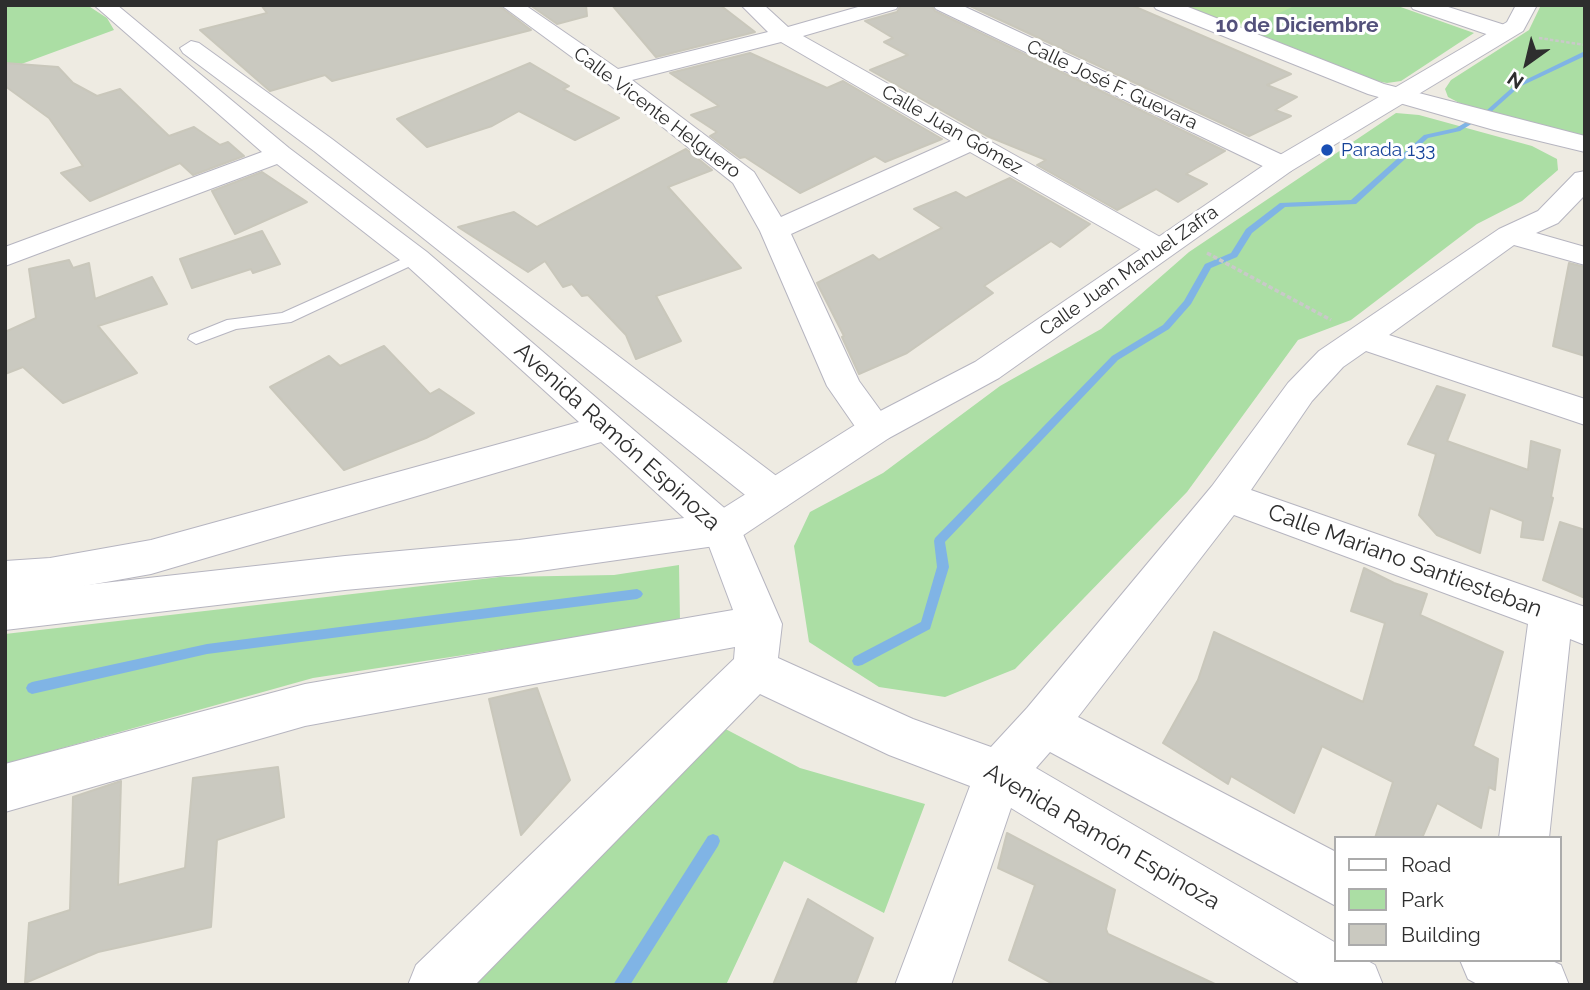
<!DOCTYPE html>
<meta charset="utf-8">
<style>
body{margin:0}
#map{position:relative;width:1590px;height:990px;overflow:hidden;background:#eeebe2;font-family:Raleway,sans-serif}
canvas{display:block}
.frame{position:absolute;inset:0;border:7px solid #2e2e2e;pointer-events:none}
.legend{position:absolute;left:1334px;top:836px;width:228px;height:126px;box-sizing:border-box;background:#fff;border:2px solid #ababab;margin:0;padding:9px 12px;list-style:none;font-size:21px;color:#2e2e2e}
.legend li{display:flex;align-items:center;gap:14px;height:35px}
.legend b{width:35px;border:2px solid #ababab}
.north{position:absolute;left:1492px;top:28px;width:70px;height:70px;-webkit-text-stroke:5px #fff;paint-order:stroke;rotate:214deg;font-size:19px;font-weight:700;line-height:28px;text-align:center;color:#2e2e2e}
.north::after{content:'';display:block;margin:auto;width:24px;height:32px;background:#2e2e2e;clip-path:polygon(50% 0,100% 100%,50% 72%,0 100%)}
</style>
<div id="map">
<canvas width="1590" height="990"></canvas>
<div class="frame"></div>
<ul class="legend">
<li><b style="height:9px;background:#fff"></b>Road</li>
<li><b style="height:19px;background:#abdea4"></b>Park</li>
<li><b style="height:19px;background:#cac9c0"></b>Building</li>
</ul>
<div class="north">N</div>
</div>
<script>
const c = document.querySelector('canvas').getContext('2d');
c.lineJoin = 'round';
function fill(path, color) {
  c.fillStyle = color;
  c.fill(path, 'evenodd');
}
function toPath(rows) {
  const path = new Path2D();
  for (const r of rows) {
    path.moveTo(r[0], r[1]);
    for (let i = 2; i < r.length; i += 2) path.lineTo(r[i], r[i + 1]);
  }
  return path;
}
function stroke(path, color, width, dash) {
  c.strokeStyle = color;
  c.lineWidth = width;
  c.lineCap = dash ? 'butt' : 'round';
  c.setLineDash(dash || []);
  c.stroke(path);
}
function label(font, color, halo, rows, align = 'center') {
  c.font = font + ' Raleway,sans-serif';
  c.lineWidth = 6;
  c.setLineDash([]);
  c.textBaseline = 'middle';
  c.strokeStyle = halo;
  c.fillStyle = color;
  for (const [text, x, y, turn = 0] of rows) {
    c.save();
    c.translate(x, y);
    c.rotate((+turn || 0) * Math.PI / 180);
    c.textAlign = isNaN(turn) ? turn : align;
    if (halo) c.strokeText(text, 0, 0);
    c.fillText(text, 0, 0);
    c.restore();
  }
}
fill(toPath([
 [5,5,87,5,107,18,114,30,5,70],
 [1177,5,1395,5,1474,33,1401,81,1387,83,1366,79],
 [1541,5,1585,5,1585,136,1469,108,1448,97,1445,89,1451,80,1529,30],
 [1396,113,1419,115,1532,146,1557,159,1558,170,1522,201,1477,224,1351,320,1298,340,1187,492,1015,669,945,697,879,687,809,642,794,546,810,512,883,473,1000,386,1101,329,1189,252],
 [679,565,680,622,313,678,5,764,5,634,500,577,614,575],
 [714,723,800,768,925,804,884,913,784,861,726,985,466,985]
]), '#abdea4');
fill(toPath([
 [1185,5,1288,5,1292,7,1246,29]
]), '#b9e4a1');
fill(toPath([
 [1585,51,1585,56,1519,87,1491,112,1460,131,1428,138,1356,204,1285,207,1252,233,1237,257,1211,268,1191,304,1169,329,1118,360,945,542,949,567,930,629,862,665,858,666,854,665,852,661,854,657,921,622,937,567,934,541,935,538,1112,356,1163,325,1184,301,1205,264,1231,253,1246,229,1280,203,1351,200,1424,135,1456,128,1487,110,1515,85,1585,51],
 [637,589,641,591,643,594,641,597,637,599,207,654,32,694,28,692,26,688,28,684,32,682,207,644,637,589],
 [713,834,718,836,720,841,718,846,630,985,613,985,708,836,713,834]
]), '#80b4e5');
const building = toPath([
 [261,5,498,5,531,30,332,81,325,75,270,91,200,30,267,13,261,5],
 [530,5,586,5,587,16,557,24,530,5],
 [612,5,720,5,755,32,656,57,612,5],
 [901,5,931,5,935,11,1225,151,1186,174,1207,184,1178,202,1156,189,1117,210,1037,165,1046,160,987,136,870,70,908,55,884,42,893,38,865,21,897,12,901,5],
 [968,5,1131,5,1291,74,1267,85,1297,97,1275,110,1291,116,1249,136,968,5],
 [750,53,827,88,843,81,942,139,885,162,875,156,800,193,745,157,740,158,710,136,717,132,691,115,719,106,670,73,750,53],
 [5,63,58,67,73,83,97,96,120,89,169,136,194,127,220,145,228,142,244,156,193,175,180,163,90,201,61,173,83,166,49,118,5,86,5,63],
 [530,63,569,86,563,89,619,118,575,140,519,111,492,126,427,147,397,119,530,63],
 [686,149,712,170,668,187,741,268,656,296,681,341,636,359,626,335,588,295,582,296,572,284,563,287,545,261,528,272,458,227,514,212,537,227,686,149],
 [262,172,307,202,235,234,212,191,262,172],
 [1010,178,1090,224,1060,247,1051,241,984,286,993,293,907,353,859,374,842,337,844,336,817,283,873,255,879,260,942,228,914,209,956,192,966,198,1010,178],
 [262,231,280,264,253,273,251,269,192,288,180,259,262,231],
 [69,260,73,268,89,263,95,299,152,277,167,304,98,326,137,373,63,403,23,367,5,374,5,332,36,318,29,269,69,260],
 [1569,263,1585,267,1585,356,1553,346,1569,263],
 [384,346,430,394,439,389,474,413,426,438,344,470,270,387,329,356,340,366,384,346],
 [1437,386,1465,395,1447,441,1528,470,1531,441,1560,450,1551,497,1553,498,1543,540,1521,537,1523,521,1490,508,1480,553,1437,535,1419,515,1436,454,1408,444,1437,386],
 [1560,522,1585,530,1585,598,1543,580,1560,522],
 [1364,568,1394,583,1427,594,1420,615,1503,652,1473,746,1498,759,1495,790,1489,787,1481,828,1437,803,1422,838,1375,838,1393,782,1322,746,1294,813,1231,776,1228,784,1163,743,1198,680,1214,632,1363,702,1385,623,1351,611,1364,568],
 [537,688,570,780,521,835,489,699,537,688],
 [278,767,284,817,217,840,211,927,98,952,25,983,29,923,70,910,73,797,121,781,118,885,185,868,193,778,278,767],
 [1007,833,1115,890,1106,929,1108,934,1217,985,1055,985,1009,960,1035,885,998,868,1007,833],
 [808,899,873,938,855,985,773,985,808,899]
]);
fill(building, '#cac9c0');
stroke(building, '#c9c7bb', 2);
const service = toPath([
 [416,253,424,258,421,261,291,322,236,329,196,344,188,339,190,335,227,320,282,313,416,253]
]);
const minor = toPath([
 [94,5,117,5,289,148,427,252,736,518,782,624,778,658,913,719,991,747,1027,708,1212,486,1288,383,1319,351,1499,229,1538,211,1575,173,1585,171,1585,195,1558,223,1536,233,1585,247,1585,265,1514,245,1389,335,1585,399,1585,425,1366,351,1343,367,1312,401,1251,490,1585,607,1585,645,1570,639,1549,838,1499,838,1528,624,1234,515,1078,717,1336,852,1336,906,1050,752,1036,768,1336,943,1336,960,1366,960,1375,965,1383,985,1302,985,1011,808,951,985,895,985,970,786,889,755,760,694,475,985,408,985,416,965,734,659,735,647,305,726,5,812,5,764,305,684,733,610,706,538,601,442,151,574,50,592,5,595,5,561,50,558,151,540,579,422,405,264,277,164,5,266,5,247,262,152,94,5],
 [501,5,525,5,618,69,768,32,741,5,764,5,788,27,865,5,899,5,896,9,803,36,1169,242,1174,248,1169,254,1159,257,1149,254,970,152,791,234,859,381,894,429,889,438,876,442,863,438,827,386,760,231,733,183,606,82,501,5],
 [781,42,951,141,781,217,754,172,632,80,781,42],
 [933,5,961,5,1291,159,1295,165,1291,171,1282,173,1273,171,936,9,933,5],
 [1153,5,1183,5,1384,84,1585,136,1585,152,1494,130,1368,94,1156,9,1153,5],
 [1410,5,1442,5,1511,27,1514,32,1511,37,1495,37,1413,9,1410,5],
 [191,41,199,43,332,139,787,484,792,495,787,506,773,510,759,506,314,151,183,53,180,48,191,41],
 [1460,960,1550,960,1561,965,1569,985,1479,985,1468,979,1460,960]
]);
const tertiary = toPath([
 [1516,5,1537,5,1523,31,1291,171,999,378,889,438,736,540,722,545,519,574,345,590,5,630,5,594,345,556,519,540,714,514,863,420,975,362,1273,159,1507,22,1516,5]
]);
stroke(service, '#b6b5c0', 2);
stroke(minor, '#b6b5c0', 2);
stroke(tertiary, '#b6b5c0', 2);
stroke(toPath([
 [1539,38,1585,45]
]), '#c9c9c9', 2.5, [3.5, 2]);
stroke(toPath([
 [1207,253,1331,320]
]), '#c9c9c9', 3.5, [4.5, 2.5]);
fill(service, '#fff');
fill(minor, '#fff');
fill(tertiary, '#fff');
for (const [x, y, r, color] of [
 [1327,150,7,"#1a4fb4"]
]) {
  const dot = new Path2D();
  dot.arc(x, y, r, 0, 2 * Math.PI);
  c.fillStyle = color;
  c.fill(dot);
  stroke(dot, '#fff', 2.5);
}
label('19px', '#2e2e2e', '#fff', [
 ["Calle José F. Guevara",1112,85,25],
 ["Calle Vicente Helguero",657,113,37],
 ["Calle Juan Gómez",952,130,30],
 ["Calle Juan Manuel Zafra",1129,271,-35]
]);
label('19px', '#164399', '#fff', [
 ["Parada 133",1341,150]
], 'left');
label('bold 21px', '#53517b', '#fff', [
 ["10 de Diciembre",1297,26]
]);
label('23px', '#2e2e2e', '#fff', [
 ["Avenida Ramón Espinoza",617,437,42],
 ["Calle Mariano Santiesteban",1405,561,20],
 ["Avenida Ramón Espinoza",1102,837,30]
]);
</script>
